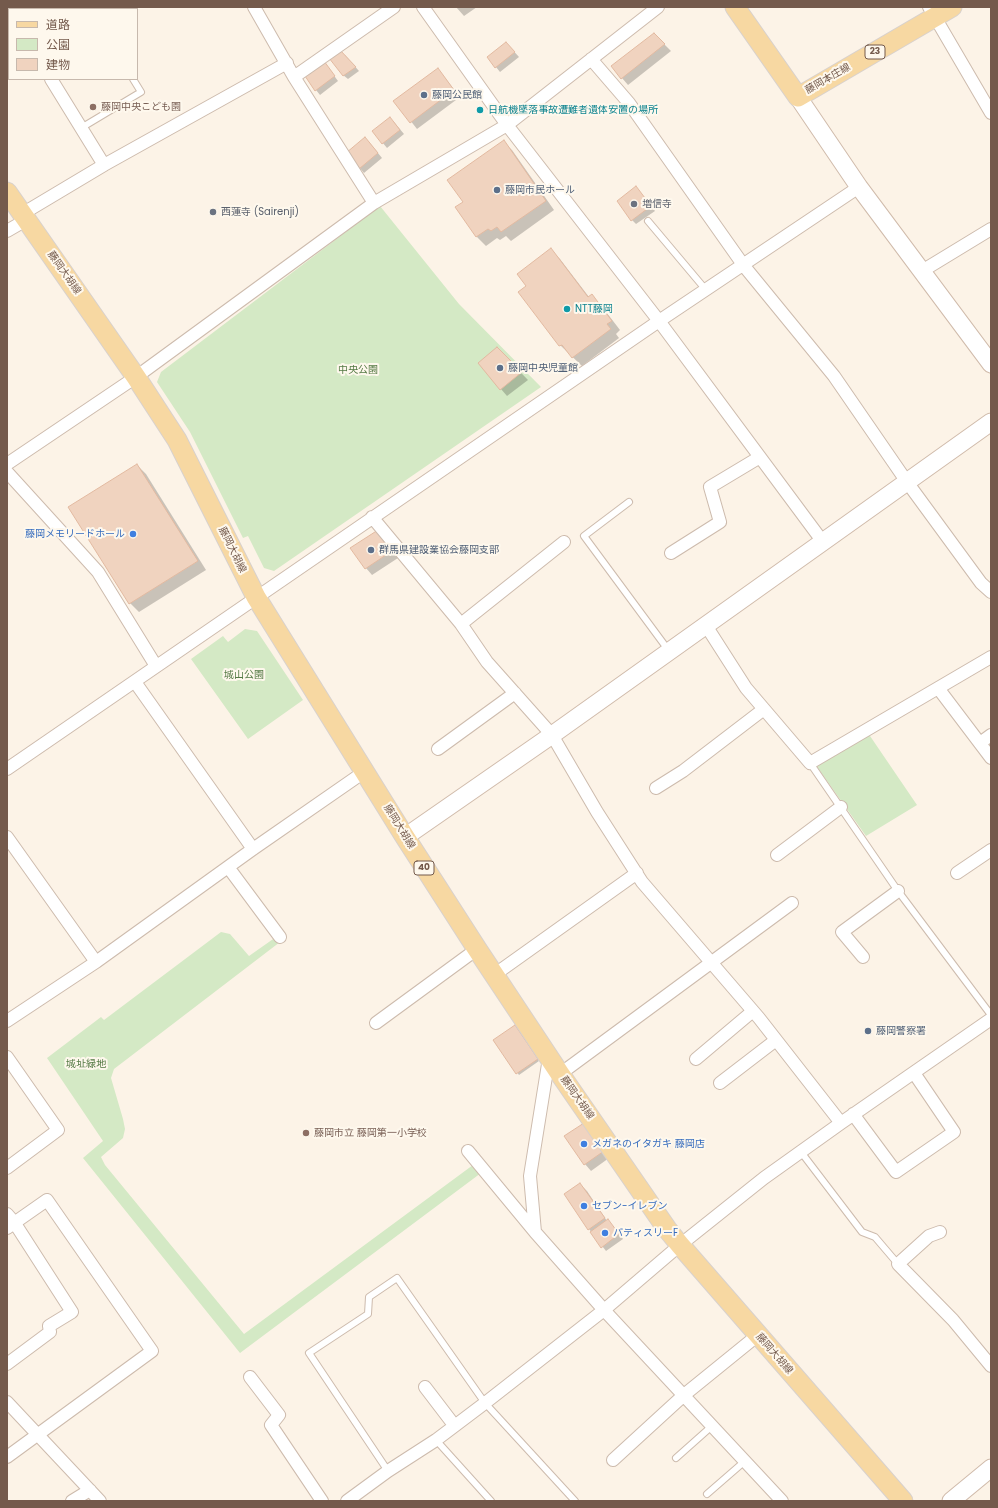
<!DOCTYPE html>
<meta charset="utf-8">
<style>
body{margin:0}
#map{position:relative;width:998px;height:1508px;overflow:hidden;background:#fcf3e7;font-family:Poppins,"Noto Sans JP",sans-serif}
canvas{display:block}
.frame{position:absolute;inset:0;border:8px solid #745a4c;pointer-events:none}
.legend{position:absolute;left:8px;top:8px;width:130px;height:72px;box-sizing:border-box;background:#fef8ed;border:1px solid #c7b9ad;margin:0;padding:5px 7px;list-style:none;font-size:12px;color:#745a4c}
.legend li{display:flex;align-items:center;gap:8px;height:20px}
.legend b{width:20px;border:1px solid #c7b9ad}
</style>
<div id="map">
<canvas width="998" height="1508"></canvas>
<div class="frame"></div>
<ul class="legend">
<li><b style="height:5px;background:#f7d8a2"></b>道路</li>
<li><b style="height:11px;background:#d4e9c5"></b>公園</li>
<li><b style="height:11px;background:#f0d3bf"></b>建物</li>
</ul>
</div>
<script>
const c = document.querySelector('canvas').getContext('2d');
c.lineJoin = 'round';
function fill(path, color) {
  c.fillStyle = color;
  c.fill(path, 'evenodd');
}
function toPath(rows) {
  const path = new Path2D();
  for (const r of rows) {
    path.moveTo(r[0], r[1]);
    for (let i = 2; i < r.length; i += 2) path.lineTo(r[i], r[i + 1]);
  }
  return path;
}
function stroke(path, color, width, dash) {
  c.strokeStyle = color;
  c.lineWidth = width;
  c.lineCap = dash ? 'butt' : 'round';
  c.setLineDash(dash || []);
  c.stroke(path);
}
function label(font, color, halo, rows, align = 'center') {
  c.font = font + ' Poppins,"Noto Sans JP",sans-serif';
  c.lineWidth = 4;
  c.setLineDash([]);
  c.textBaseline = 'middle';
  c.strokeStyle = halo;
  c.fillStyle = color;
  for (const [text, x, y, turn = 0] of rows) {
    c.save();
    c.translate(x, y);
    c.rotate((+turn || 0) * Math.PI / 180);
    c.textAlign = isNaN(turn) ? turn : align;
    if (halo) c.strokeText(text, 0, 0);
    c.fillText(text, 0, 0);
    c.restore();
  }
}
fill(toPath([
 [380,206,459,304,541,387,274,571,264,568,248,536,243,538,190,432,157,382,161,372],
 [245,629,257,631,303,700,248,739,191,659,223,636,228,642],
 [868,733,917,805,866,836,815,764],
 [221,932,230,934,249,956,276,937,280,942,114,1069,111,1078,123,1119,125,1129,123,1138,101,1157,105,1165,244,1334,473,1165,481,1173,240,1353,83,1158,103,1141,47,1058,101,1017,104,1020]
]), '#d4e9c5');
fill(toPath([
 [456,7,477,7,464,16],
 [654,34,671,51,628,85,622,78],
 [510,47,519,57,500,72,488,57],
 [345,55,359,71,348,79,343,75],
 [324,62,338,81,320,95,316,90],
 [438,69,460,97,417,129,395,101],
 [394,122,404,134,387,148,373,131],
 [369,142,382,158,364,173,347,153],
 [503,142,512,150,554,210,511,241,506,236,500,240,497,238,486,246,477,237,456,208,464,202],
 [636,188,655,211,636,224,632,220],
 [551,250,560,259,589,297,591,295,600,304,620,330,616,334,619,338,582,366,560,345,527,286],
 [497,348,528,380,507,396,501,389],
 [137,465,146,474,206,570,139,612,130,603],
 [384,538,398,558,372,575,366,568],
 [517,1028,539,1061,519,1075,494,1041],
 [584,1124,609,1158,591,1171,585,1164],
 [580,1184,587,1191,607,1221,612,1225,623,1239,606,1251,589,1229]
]), '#0003');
const building = toPath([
 [654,33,665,44,621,79,611,66,654,33],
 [506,42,515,52,495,68,487,57,506,42],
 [340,50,356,67,343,76,329,58,340,50],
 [324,61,335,76,315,91,305,76,324,61],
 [438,68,454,90,410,123,393,101,438,68],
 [390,117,400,130,382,144,372,131,390,117],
 [365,137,378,153,359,169,346,153,365,137],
 [504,140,546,201,501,232,497,227,491,231,488,229,476,237,455,207,463,202,447,180,504,140],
 [636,186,651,206,631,221,617,201,636,186],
 [551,248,588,297,592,294,612,321,607,324,611,329,572,358,562,345,559,346,518,292,526,286,517,274,551,248],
 [497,347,522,372,500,390,478,363,497,347],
 [137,464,198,561,129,604,68,507,137,464],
 [378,530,392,551,365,569,350,548,378,530],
 [515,1025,538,1059,516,1074,493,1040,515,1025],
 [584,1123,604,1151,584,1165,564,1136,584,1123],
 [580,1183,605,1218,588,1230,564,1194,580,1183],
 [608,1219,619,1234,601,1248,590,1232,608,1219]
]);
fill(building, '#f0d3bf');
stroke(building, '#e2b9a0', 1);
const lane = toPath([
 [81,128,141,92,133,79],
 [648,221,706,290],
 [629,502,584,536,669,651],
 [810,763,898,891,991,1015],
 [801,1152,862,1232,875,1237,898,1264],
 [436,1440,491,1501],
 [676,1458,712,1426],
 [388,1471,309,1353,368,1314,369,1297,397,1278,485,1403,575,1501],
 [707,1494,745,1461]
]);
const street = toPath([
 [49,7,51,9],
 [254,7,294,77,394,7],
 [423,7,507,125,659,321,823,542],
 [929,7,991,113],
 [103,9,106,7],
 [591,59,629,103,744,266,834,376,907,482,981,583,991,592],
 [7,67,9,65],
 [294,77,374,203],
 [51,79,104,165],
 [22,214,104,165,287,63],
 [7,231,26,220],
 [922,271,991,229],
 [7,464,136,377,374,203,507,125,658,7],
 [7,472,98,572,156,666],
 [372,517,461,624,487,662,552,735,597,812,642,882,759,1018,841,1123],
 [671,553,720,522,710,487,760,457],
 [461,624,564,542],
 [705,624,746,688,810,763,991,657],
 [135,682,253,849],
 [938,688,991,758],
 [980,743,991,735],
 [438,749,515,693],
 [7,769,659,321,859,187],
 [656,788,683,771,764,709],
 [7,837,96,962],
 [777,855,841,807],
 [228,867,280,937],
 [957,873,991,850],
 [863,957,842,932,898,891],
 [494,975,637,873],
 [7,1021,96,962,253,849,364,772],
 [376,1023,477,949],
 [7,1057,58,1130,7,1168],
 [549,1058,530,1176,535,1232,604,1310,782,1501],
 [696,1059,753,1011],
 [560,1074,792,903],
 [720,1083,776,1040],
 [853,1114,896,1172,954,1132,914,1073],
 [468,1151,535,1232],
 [7,1214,14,1222,72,1312,49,1326,50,1332,7,1364],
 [7,1228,47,1200,152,1351,7,1457],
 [940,1232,929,1236,898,1264,953,1320,991,1366],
 [250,1377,279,1415,271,1425,322,1501],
 [425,1387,454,1425],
 [7,1402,100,1501],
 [613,1460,684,1395,758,1335],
 [72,1501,90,1490],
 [347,1501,388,1471,436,1440,485,1403,604,1310,680,1245,764,1178,841,1123,991,1019]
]);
const secondary = toPath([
 [798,97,859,187,991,364],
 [405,837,552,735,991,422],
 [951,1501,991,1468]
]);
const primary = toPath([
 [735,7,798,97,952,7],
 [7,192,136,377,177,440,256,597,405,837,477,949,560,1074,667,1229,680,1245,903,1501]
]);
stroke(lane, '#cdbbad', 8);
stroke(street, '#cdbbad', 14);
stroke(secondary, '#d0bbab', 19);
stroke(primary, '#d8d1cd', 21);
stroke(lane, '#fff', 6);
stroke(street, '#fff', 12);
stroke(secondary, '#fff', 17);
stroke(primary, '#f7d8a2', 19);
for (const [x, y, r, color] of [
 [424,95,4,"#5c6f8a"],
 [93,107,4,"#8d6e63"],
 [480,110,4,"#0f9aa8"],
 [497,190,4,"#5c6f8a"],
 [634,204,4,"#6b7280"],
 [213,212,4,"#6b7280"],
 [567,309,4,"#0f9aa8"],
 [500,368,4,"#5c6f8a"],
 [133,534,4,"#3f7fe0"],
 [371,550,4,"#5c6f8a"],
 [868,1031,4,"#5c6f8a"],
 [306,1133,4,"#8d6e63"],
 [584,1144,4,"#3f7fe0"],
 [584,1206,4,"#3f7fe0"],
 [605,1233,4,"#3f7fe0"]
]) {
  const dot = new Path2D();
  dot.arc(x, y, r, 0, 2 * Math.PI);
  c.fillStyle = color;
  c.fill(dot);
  stroke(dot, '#fef8ed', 1.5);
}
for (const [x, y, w] of [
 [875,52,20],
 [424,868,20]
]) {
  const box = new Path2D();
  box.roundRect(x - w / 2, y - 7, w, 14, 3);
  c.fillStyle = '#fef8ed';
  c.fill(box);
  stroke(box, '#745a4c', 1);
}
label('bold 9px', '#745a4c', null, [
 ["23",875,52],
 ["40",424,868]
]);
label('10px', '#745a4c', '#fef8ed', [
 ["藤岡本庄線",828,79,-30],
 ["藤岡大胡線",64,273,55],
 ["藤岡大胡線",232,550,64],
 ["藤岡大胡線",399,827,58],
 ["藤岡大胡線",577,1098,55],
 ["藤岡大胡線",774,1354,49]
]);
label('10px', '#4e5e75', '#fef8ed', [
 ["藤岡公民館",432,95],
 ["藤岡市民ホール",505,190],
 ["藤岡中央児童館",508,368],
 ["群馬県建設業協会藤岡支部",379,550],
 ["藤岡警察署",876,1031]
], 'left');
label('10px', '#785e54', '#fef8ed', [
 ["藤岡中央こども園",101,107],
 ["藤岡市立 藤岡第一小学校",314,1133]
], 'left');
label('10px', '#0d838f', '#fef8ed', [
 ["日航機墜落事故遭難者遺体安置の場所",488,110],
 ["NTT藤岡",575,309]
], 'left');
label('10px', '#5b616d', '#fef8ed', [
 ["増信寺",642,204],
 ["西蓮寺 (Sairenji)",221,212]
], 'left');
label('10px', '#547944', '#fef8ed', [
 ["中央公園",358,370],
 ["城山公園",244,675],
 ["城址緑地",86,1064]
]);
label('10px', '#366cbe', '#fef8ed', [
 ["藤岡メモリードホール",125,534,"right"],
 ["メガネのイタガキ 藤岡店",592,1144],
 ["セブン-イレブン",592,1206],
 ["パティスリーF",613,1233]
], 'left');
</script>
